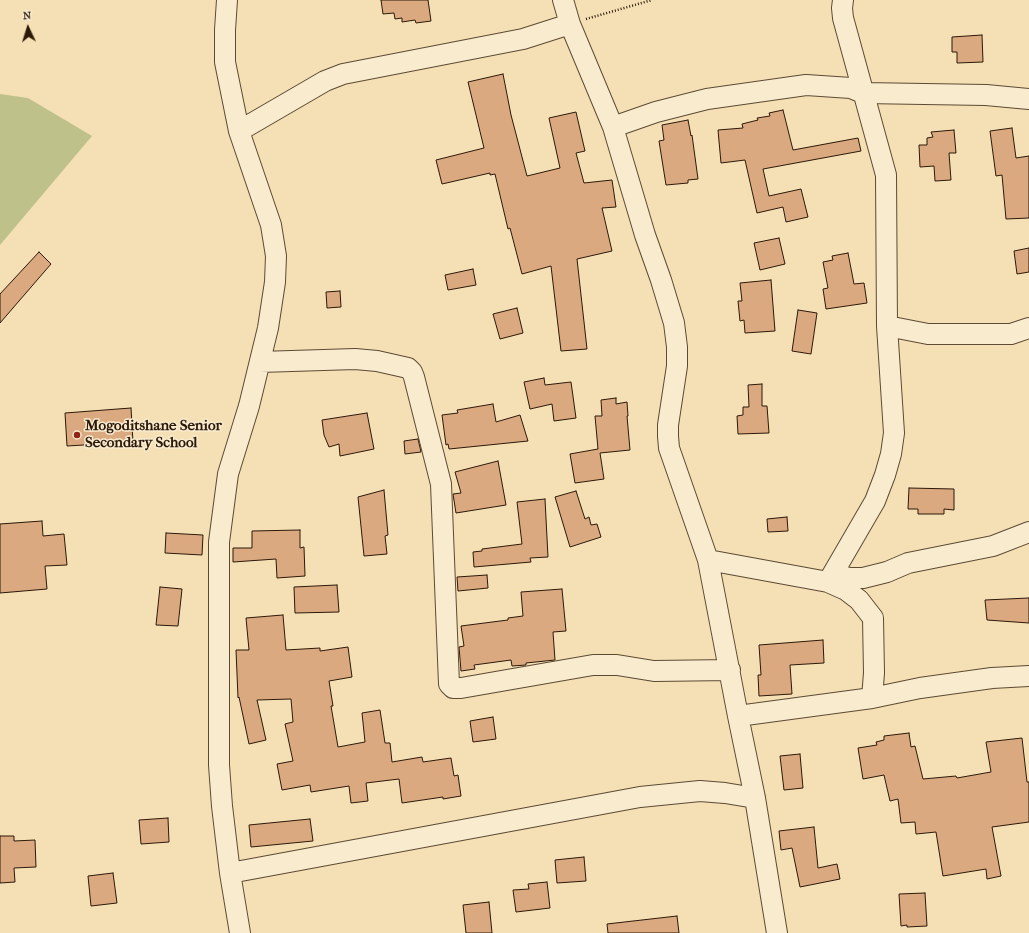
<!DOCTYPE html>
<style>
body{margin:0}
#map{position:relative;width:1029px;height:933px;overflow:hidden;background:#f4e0b4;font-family:"IM FELL French Canon",serif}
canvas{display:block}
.north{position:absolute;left:8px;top:8px;width:40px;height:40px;-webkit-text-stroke:3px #f8ebce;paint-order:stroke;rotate:356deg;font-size:11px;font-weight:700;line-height:16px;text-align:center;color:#2b1809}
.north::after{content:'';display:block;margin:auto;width:14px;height:18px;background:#2b1809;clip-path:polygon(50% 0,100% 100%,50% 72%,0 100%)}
</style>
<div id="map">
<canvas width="1029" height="933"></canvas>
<div class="north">N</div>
</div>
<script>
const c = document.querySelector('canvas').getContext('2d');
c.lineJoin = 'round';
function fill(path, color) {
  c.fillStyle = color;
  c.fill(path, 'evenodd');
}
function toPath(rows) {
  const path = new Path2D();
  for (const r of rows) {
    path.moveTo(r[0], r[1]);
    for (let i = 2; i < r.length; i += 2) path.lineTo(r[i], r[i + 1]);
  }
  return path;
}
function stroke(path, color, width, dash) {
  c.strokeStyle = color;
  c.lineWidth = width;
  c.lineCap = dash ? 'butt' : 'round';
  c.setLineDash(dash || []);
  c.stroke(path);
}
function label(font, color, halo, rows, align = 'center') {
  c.font = font + ' "IM FELL French Canon",serif';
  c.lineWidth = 3;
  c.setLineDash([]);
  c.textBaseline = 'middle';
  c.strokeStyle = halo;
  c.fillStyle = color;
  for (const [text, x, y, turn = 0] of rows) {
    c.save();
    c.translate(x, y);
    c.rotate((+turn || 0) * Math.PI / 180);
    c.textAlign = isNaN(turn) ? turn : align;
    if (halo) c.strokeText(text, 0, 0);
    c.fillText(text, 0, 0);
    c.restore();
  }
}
fill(toPath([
 [0,94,28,98,92,136,0,245]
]), '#bfc18a');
const building = toPath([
 [381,0,428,0,431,21,416,23,415,20,402,22,402,18,395,19,394,13,383,14,381,0],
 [982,35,983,62,957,63,957,52,952,52,952,37,982,35],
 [503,74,511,115,527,176,560,168,549,118,576,112,585,151,576,153,584,183,612,180,616,207,602,208,612,251,577,259,587,349,561,351,551,266,522,274,510,228,508,229,495,174,490,175,490,173,442,184,436,160,484,148,468,82,503,74],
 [783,110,793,150,858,138,861,151,763,169,769,196,801,189,808,217,786,222,783,207,757,213,745,160,721,163,718,130,743,128,742,124,758,120,757,118,770,116,769,113,783,110],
 [688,120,691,136,692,135,698,179,688,180,688,183,666,185,659,141,664,140,662,125,688,120],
 [1012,128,1016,158,1029,156,1029,218,1006,219,1002,175,996,176,990,131,1012,128],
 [954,130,956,153,949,153,951,180,935,181,934,166,920,167,919,145,927,145,927,138,933,137,931,132,954,130],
 [779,238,785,264,760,270,754,243,779,238],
 [1029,248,1029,272,1017,274,1014,251,1029,248],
 [39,252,51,264,0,323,0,294,39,252],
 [848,253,854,284,864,283,867,303,826,309,823,289,828,288,823,262,833,260,832,256,848,253],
 [473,269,476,285,448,290,445,275,473,269],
 [771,280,775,331,745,333,744,320,740,321,738,301,742,301,740,283,771,280],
 [340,291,341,307,327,308,326,292,340,291],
 [517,308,523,333,500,339,493,314,517,308],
 [798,310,817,313,811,354,792,351,798,310],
 [544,378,545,385,571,382,576,418,554,421,552,404,530,409,524,382,544,378],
 [762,384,762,406,767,406,769,433,738,434,737,416,743,415,743,407,749,407,748,385,762,384],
 [616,398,616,404,627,402,628,416,627,416,630,450,600,453,604,479,575,483,570,454,598,449,595,416,602,416,601,400,616,398],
 [493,404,496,422,520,415,528,441,449,449,448,444,446,445,442,415,458,413,457,410,493,404],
 [131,408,133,442,67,446,65,413,131,408],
 [367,413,374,449,340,456,339,444,329,447,324,435,322,420,367,413],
 [418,439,421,452,405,454,404,441,418,439],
 [498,461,506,505,456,513,453,494,461,493,455,472,498,461],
 [909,488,954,489,954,510,944,509,944,514,918,514,918,509,908,509,909,488],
 [384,490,388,535,385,536,387,554,364,556,358,497,384,490],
 [576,491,585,519,589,517,591,525,597,524,601,537,570,547,555,497,576,491],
 [545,499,548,557,530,558,531,562,474,567,473,552,482,551,482,549,522,544,517,502,545,499],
 [787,517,788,531,768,532,767,519,787,517],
 [42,521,43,536,64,534,67,565,45,566,47,589,0,593,0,524,42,521],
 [300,530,300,548,304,547,305,576,277,578,276,559,233,562,233,548,252,548,252,531,300,530],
 [166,533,203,535,202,555,165,553,166,533],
 [487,575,488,588,458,591,457,577,487,575],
 [337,585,339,612,295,613,294,587,337,585],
 [160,587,182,589,178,626,156,625,160,587],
 [562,589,566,631,553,632,555,660,526,663,526,665,512,666,511,660,474,665,475,669,461,671,459,647,464,646,461,626,508,620,508,618,523,616,521,592,562,589],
 [1029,598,1029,623,987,620,985,600,1029,598],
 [283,615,286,650,320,648,320,651,348,647,352,677,329,681,333,706,331,706,338,747,365,742,362,713,380,710,385,743,390,743,392,762,422,757,423,762,451,758,454,776,458,775,461,796,443,799,443,797,402,803,399,779,366,783,368,801,351,803,349,786,311,792,310,785,282,790,277,764,293,761,285,724,293,722,291,699,257,700,266,740,249,744,239,697,238,698,236,650,249,650,246,618,283,615],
 [823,640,824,663,790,665,792,694,759,696,758,675,761,675,759,645,823,640],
 [493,717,496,739,473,742,470,721,493,717],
 [909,733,911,747,915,746,923,779,956,776,957,778,991,772,986,742,1022,738,1027,782,1029,782,1029,822,992,827,1001,876,987,879,986,869,943,876,936,832,916,834,915,822,901,823,898,799,890,801,884,775,863,779,858,748,877,745,876,742,884,740,884,736,909,733],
 [800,754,803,788,784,790,780,756,800,754],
 [168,818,169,842,141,844,139,820,168,818],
 [310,819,313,841,251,847,249,825,310,819],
 [814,827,818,868,837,864,840,879,800,887,792,848,781,850,779,831,814,827],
 [0,836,14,836,14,841,35,840,36,867,14,868,15,882,0,883,0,836],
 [584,857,586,881,557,883,555,860,584,857],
 [113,873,117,903,91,906,88,876,113,873],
 [547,882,550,908,516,912,513,890,529,889,528,884,547,882],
 [925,893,927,926,907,927,907,925,901,926,899,894,925,893],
 [489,902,492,933,466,933,463,905,489,902],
 [677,916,679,933,608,933,607,924,677,916]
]);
fill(building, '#dba980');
stroke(building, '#2b1809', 1);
const minor = toPath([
 [227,0,225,30,225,62,239,131,271,225,276,256,275,282,268,328,249,406,228,474,219,542,219,765,222,806,230,873,240,933],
 [563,0,570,24,613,127,645,235,661,280,674,323,677,347,677,366,668,425,668,436,669,448,708,560,738,716,755,798,777,933],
 [613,127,656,112,707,99,806,85,851,88,863,93,986,95,1029,99],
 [239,131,325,81,343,74,523,39,570,24],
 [887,326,928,334,1011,334,1029,328],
 [260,362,355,359,377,361,408,368,412,372,414,377,441,484,449,684,453,688,461,688,593,665,617,665,654,671,730,670],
 [708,560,828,582,846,590,859,600,873,618,874,673,872,698],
 [833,575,851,578,863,578,887,572,908,563,993,546,1029,532],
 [828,582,875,501,885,475,891,454,894,433,887,326,886,175,843,18,842,8,843,0],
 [738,716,872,698,920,688,992,678,1029,676],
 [230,873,640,797,700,791,725,793,755,798]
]);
stroke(minor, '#5d4a34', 22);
stroke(toPath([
 [586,19,652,0]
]), '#2b1809', 2.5, [1, 2]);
stroke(minor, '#f8ebce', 20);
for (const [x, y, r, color] of [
 [77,435,4,"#8f2418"]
]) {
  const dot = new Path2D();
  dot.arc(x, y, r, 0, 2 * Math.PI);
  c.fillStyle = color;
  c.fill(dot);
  stroke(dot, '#f8ebce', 1.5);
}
label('bold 15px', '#2b1809', '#f8ebce', [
 ["Mogoditshane Senior",85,426],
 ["Secondary School",85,443]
], 'left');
</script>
